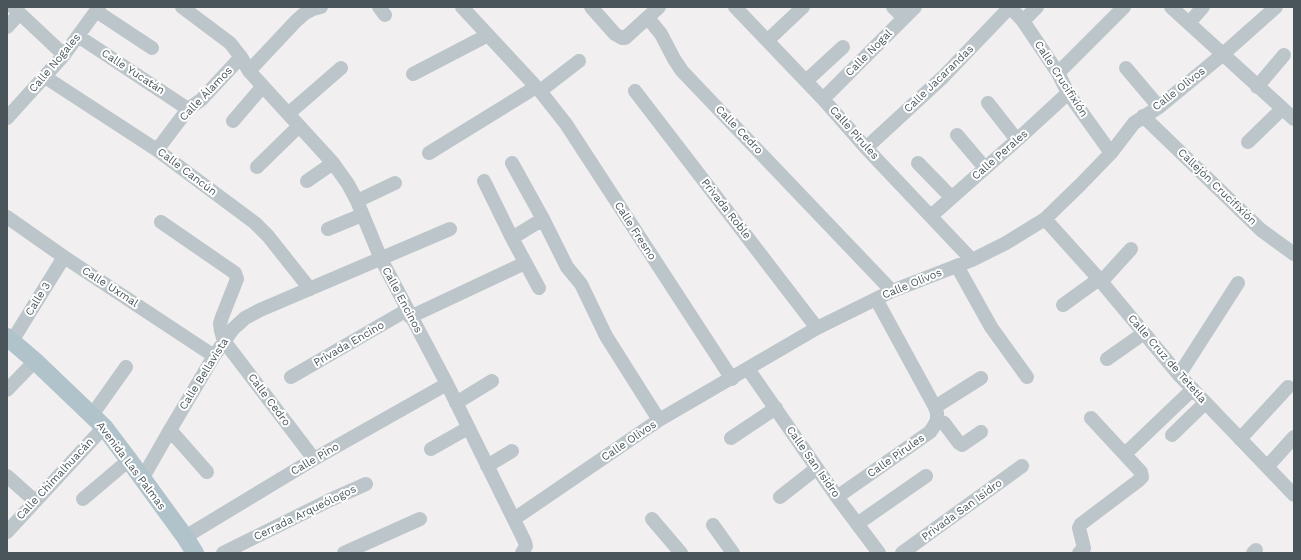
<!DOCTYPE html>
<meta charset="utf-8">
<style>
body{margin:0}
#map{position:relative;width:1301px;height:560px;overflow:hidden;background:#f1efef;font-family:"Work Sans",sans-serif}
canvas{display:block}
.frame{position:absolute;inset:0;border:8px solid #49555a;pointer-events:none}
</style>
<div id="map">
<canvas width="1301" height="560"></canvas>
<div class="frame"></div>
</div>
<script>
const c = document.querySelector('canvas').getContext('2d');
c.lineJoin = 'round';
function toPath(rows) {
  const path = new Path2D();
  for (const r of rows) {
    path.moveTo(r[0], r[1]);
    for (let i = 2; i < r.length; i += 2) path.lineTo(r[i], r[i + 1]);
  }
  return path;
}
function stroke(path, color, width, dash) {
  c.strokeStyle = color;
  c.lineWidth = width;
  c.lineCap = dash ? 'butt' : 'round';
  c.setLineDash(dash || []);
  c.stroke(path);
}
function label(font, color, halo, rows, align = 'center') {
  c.font = font + ' "Work Sans",sans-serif';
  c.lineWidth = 4;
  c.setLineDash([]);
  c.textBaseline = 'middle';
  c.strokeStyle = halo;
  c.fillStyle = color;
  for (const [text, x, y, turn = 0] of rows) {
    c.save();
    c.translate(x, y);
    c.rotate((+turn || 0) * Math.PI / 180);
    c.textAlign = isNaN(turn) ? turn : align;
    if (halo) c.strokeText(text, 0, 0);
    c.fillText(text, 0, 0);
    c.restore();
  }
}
stroke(toPath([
 [13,7,64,55],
 [182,7,230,43,241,57,249,71,333,163,348,184,357,201,381,259,447,384,525,542,526,546,522,553],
 [379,7,385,15],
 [462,7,540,91,566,124,732,379],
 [591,7,615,34,622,38,625,38,659,7],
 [735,7,823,99,866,148,972,260],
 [893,7,904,18],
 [1010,7,1023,21,1058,73,1068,93,1111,153],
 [1171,7,1294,119],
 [96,11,152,48],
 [648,18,661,34,674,59,682,71,892,291],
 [1023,21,1037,7],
 [1189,23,1203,7],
 [7,27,19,14],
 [78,36,188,109],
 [768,40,803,7],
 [1126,68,1159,107],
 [249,71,296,21,305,13,313,9,321,7],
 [1058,73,1124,7],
 [413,74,488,35],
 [45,77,157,150,255,223,268,236,310,289],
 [806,81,843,47],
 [1257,87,1284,55],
 [540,91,579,61],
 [635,91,817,328],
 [823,99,915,7],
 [988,103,1017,140],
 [288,114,341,68],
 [1143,116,1261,230,1294,254],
 [7,118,64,55,99,7],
 [233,121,263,86],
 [957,135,985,168],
 [1248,142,1282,109],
 [866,148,943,77,1010,7],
 [157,150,188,109,201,100,241,57],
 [429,153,536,87],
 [512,163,543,219,567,267,581,284,606,336,659,420],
 [918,163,951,197],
 [257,167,299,126],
 [307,181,333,163],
 [484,181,512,238,539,288],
 [357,201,395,183],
 [931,216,1017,140,1068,93],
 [7,217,64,257,214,356],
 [1045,219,1099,279,1179,375,1294,495],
 [161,222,235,273,237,279,222,317,220,324,221,331,224,341,314,459],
 [328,229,362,215],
 [512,238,543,219],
 [957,266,991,327,1027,377],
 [1101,282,1131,249],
 [1063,305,1099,279],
 [410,317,525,263],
 [12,341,64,257],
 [1107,359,1144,333],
 [748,369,837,497,879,553],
 [1179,375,1238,283],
 [291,377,407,310],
 [7,390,35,361],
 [456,403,492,381],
 [935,407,981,378],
 [92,415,126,367],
 [937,420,944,423,959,443,962,445,981,432],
 [170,430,207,472],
 [1172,435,1205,403],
 [731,438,776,408],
 [1240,439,1288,387],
 [431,449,468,428],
 [1125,454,1193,389],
 [487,466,512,451],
 [1267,467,1294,437],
 [7,476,35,501],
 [142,479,170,430,214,356,233,329,245,318,260,310,450,229],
 [780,497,817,468],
 [837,497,930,432,934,426,937,420,937,413,935,407,876,299],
 [83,499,129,460],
 [514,519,659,420,817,328,892,291,972,260,1006,243,1045,219,1081,184,1111,153,1134,123,1159,107,1222,55,1276,7],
 [652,519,681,553],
 [857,524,926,476],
 [713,525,733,553],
 [7,532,104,427],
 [185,537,314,459,447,384],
 [223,553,330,500,366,484],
 [344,553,420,519],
 [902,553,1022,466],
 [1079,553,1084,548,1079,528,1081,524,1138,481,1142,477,1141,472,1091,418],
 [1253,553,1256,550]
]), '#bcc5ca', 14);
stroke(toPath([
 [7,337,35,361,104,427,129,460,185,537,195,553]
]), '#b1c3ca', 18);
label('11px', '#49555a', '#fff', [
 ["Calle Nogal",869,53,-45],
 ["Calle Nogales",55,63,-50],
 ["Calle Yucatán",133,72,33],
 ["Calle Jacarandas",939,79,-44],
 ["Calle Crucifixión",1061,79,57],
 ["Calle Olivos",1179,89,-38],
 ["Calle Álamos",206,94,-46],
 ["Calle Cedro",739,130,46],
 ["Calle Pirules",854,133,48],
 ["Calle Perales",1000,155,-41],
 ["Calle Cancún",187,172,37],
 ["Callejón Crucifixión",1217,187,44],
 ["Privada Roble",726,209,52],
 ["Calle Fresno",635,231,57],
 ["Calle Olivos",912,284,-22],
 ["Calle Uxmal",110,287,33],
 ["Calle 3",38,299,-58],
 ["Calle Encinos",402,300,62],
 ["Privada Encino",349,344,-30],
 ["Calle Cruz de Tetetla",1167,359,49],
 ["Calle Bellavista",204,374,-58],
 ["Calle Cedro",269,400,53],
 ["Calle Olivos",629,441,-34],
 ["Calle Pirules",896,456,-35],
 ["Calle Pino",315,459,-30],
 ["Calle San Isidro",813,462,55],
 ["Avenida Las Palmas",131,466,53],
 ["Calle Chimalhuacán",55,479,-47],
 ["Privada San Isidro",962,510,-36],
 ["Cerrada Arqueólogos",305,513,-26]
]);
</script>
